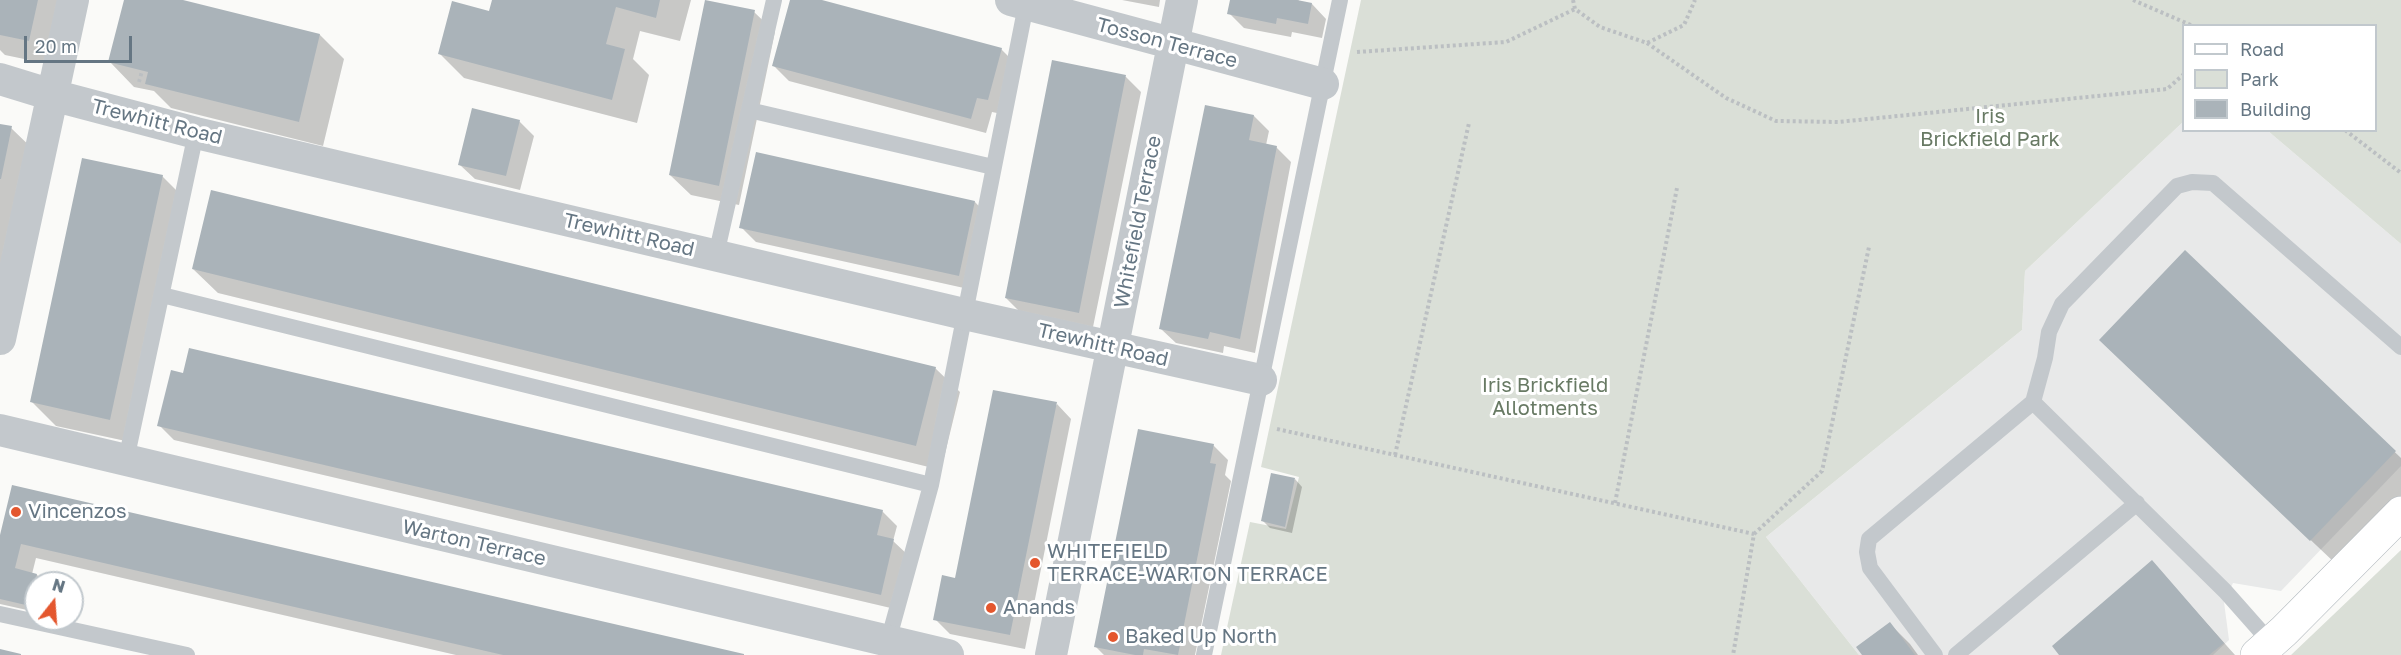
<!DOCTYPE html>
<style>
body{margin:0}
#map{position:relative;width:2401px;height:655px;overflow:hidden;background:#fafaf8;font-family:"Golos Text",sans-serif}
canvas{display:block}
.legend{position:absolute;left:2182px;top:24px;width:195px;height:108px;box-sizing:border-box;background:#fff;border:2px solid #c1c8cd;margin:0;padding:8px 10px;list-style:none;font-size:18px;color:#657683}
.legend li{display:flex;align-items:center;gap:12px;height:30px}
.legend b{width:30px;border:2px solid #c1c8cd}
.north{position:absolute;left:24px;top:571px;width:60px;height:60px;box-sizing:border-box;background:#fff;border:2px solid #c1c8cd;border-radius:50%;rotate:17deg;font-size:16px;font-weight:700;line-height:24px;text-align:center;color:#657683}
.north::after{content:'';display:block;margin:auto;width:21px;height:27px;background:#e4572e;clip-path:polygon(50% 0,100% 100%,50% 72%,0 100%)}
.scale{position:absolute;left:24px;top:36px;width:108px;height:27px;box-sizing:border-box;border:3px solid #657683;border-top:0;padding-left:8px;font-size:18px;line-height:21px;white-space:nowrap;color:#657683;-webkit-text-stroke:4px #fff;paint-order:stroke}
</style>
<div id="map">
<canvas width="2401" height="655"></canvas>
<ul class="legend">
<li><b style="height:8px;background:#fff"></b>Road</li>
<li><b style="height:16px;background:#dadfd7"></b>Park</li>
<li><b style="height:16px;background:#aab3b9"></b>Building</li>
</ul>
<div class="north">N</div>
<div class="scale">20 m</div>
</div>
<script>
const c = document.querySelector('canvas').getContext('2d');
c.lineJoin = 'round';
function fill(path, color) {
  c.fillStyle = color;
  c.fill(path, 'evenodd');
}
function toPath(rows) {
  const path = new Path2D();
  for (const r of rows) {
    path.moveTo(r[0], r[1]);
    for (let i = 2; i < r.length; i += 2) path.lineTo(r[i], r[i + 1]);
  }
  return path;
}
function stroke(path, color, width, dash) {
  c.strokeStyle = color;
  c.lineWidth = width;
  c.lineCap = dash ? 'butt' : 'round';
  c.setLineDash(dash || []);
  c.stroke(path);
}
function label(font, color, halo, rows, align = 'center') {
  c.font = font + ' "Golos Text",sans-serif';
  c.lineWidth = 6;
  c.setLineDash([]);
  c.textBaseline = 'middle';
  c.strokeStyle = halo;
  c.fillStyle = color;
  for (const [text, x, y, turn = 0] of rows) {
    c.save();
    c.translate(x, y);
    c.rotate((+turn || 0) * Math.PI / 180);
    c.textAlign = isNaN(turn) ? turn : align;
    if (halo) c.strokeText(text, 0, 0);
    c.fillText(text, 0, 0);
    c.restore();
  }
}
fill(toPath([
 [2183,122,2184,130,2268,131,2401,244,2401,466,2281,591,2233,583,2224,602,2229,640,2213,655,1859,655,1766,537,2022,330,2025,271]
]), '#e8e9e9');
fill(toPath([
 [1361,0,2401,0,2401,244,2268,131,2376,130,2376,26,2184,26,2183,122,2025,271,2022,330,1766,537,1859,655,1221,655,1250,522,1286,529,1299,477,1261,467],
 [2401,550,2401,655,2291,655,2353,596]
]), '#dadfd7');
fill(toPath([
 [0,0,67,0,53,65,5,55,0,50],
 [125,0,176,0,320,35,344,59,323,146,171,108,154,91,134,87,110,62],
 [493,0,691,0,680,41,640,31,633,59,649,75,637,123,464,78,440,54,490,13],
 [791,0,816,0,1001,49,1016,64,1002,114,992,112,986,133,789,81,774,66],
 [1122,0,1160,0,1159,7],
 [1232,0,1299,0,1298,2,1312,4,1326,19,1322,38,1292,32,1291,37,1244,28,1229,13],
 [754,12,775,32,739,205,691,195,670,175],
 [1054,62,1126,77,1141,92,1093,327,1021,313,1006,298],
 [1207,107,1254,116,1269,131,1266,145,1276,147,1291,162,1255,353,1224,346,1223,353,1176,343,1161,329],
 [519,121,534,136,520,190,475,179,460,165],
 [0,125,11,128,36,152,0,322],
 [162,176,187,201,135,443,56,426,31,401],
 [975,202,989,217,973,290,756,242,741,227],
 [2185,252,2401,458,2401,496,2336,564,2125,364],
 [193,269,935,368,960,392,941,470,218,293],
 [1057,404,1071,419,1025,649,950,634,935,619],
 [159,425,882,511,897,526,893,541,908,555,895,609,174,440],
 [1213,445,1228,460,1225,475,1231,481,1195,655,1104,655,1095,646],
 [1295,479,1302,487,1292,533,1270,528,1263,521],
 [13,487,741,655,456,655,36,558,32,574,37,575,44,582,36,583,36,612,0,604,0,541],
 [2152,562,2235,655,2061,655],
 [1890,624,1910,644,1918,655,1864,655]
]), '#0003');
fill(toPath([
 [0,0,38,0,29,41,0,35],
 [124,0,183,0,320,34,299,122,145,84,148,72,108,62],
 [492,0,660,0,656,18,616,7,606,44,625,49,612,100,438,54,452,1,489,11],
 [705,0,755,10,719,186,669,175],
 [790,0,822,0,1002,48,988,100,977,98,971,119,772,66],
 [1230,0,1297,0,1312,3,1308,24,1277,18,1276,24,1227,14],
 [1052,60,1126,75,1079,313,1005,298],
 [1205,105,1254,115,1249,140,1277,146,1240,339,1210,332,1208,339,1159,329],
 [472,108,520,120,506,176,458,165],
 [0,124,12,126,1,179,0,179],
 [756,152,975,201,959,276,739,228],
 [82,158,163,175,110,420,30,402],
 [211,190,936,367,916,446,192,269],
 [2185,250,2396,451,2310,541,2099,340],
 [189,348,883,510,877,535,894,539,881,595,157,426,171,370,183,373],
 [993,390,1057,402,1010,635,933,620,942,575,955,578],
 [1138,429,1214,444,1210,463,1216,464,1178,655,1144,649,1143,655,1135,655,1094,647],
 [1271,473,1295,478,1285,527,1261,521],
 [12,485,744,654,744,655,503,655,21,544,15,568,37,574,30,606,0,599,0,535],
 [2152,560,2224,643,2209,655,2059,655,2052,646],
 [1890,622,1915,655,1862,655,1856,647],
 [0,649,21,654,21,655,0,655]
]), '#aab3b9');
const secondary = toPath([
 [2257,655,2284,631,2401,513]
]);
stroke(secondary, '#b3babf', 34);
stroke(toPath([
 [1573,0,1575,9,1600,27,1647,43,1684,25,1695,0],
 [2133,0,2193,26],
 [1647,43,1726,98,1776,121,1838,122,2167,89,2184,74],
 [1357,52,1506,42,1575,9],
 [139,82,142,71],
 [2345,130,2401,173],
 [1277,429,1754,534,1733,655],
 [1395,455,1469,123],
 [1615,503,1677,188],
 [1754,534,1822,471,1869,247]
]), '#bbbfc2', 4, [3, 3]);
stroke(toPath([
 [749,110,993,167],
 [716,255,774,0],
 [162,295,931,485],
 [2033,402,2045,358,2049,332,2062,304,2177,186,2192,182,2213,183,2401,347],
 [126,460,196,133],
 [0,614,187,655],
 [887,645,931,485,1027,0],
 [1204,655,1340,0],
 [1935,655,1870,568,1867,552,1869,539,2033,402,2225,591,2271,643],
 [1956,655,2137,503]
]), '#c3c8cc', 16);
stroke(toPath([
 [1011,0,1323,84],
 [0,79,52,95,196,133,964,314,1261,380],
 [0,339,73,0],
 [0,430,948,655],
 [1051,655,1182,0]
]), '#c3c8cc', 32);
stroke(secondary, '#fff', 33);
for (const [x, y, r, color] of [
 [16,512,6,"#e4572e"],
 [1035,563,6,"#e4572e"],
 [991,608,6,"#e4572e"],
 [1113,637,6,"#e4572e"]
]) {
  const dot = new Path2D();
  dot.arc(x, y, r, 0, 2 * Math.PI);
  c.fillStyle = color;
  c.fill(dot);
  stroke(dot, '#fff', 2);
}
label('20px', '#657683', '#fff', [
 ["Tosson Terrace",1167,43,15],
 ["Trewhitt Road",157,122,14],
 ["Whitefield Terrace",1138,222,-79],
 ["Trewhitt Road",629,235,13],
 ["Trewhitt Road",1103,345,13],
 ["Warton Terrace",474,543,13]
]);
label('20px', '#687a64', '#fff', [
 ["Iris",1990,117],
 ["Brickfield Park",1990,140],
 ["Iris Brickfield",1545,386],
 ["Allotments",1545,409]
]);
label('20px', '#657683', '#fff', [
 ["Vincenzos",28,512],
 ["WHITEFIELD",1047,552],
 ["TERRACE-WARTON TERRACE",1047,575],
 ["Anands",1003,608],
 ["Baked Up North",1125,637]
], 'left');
</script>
